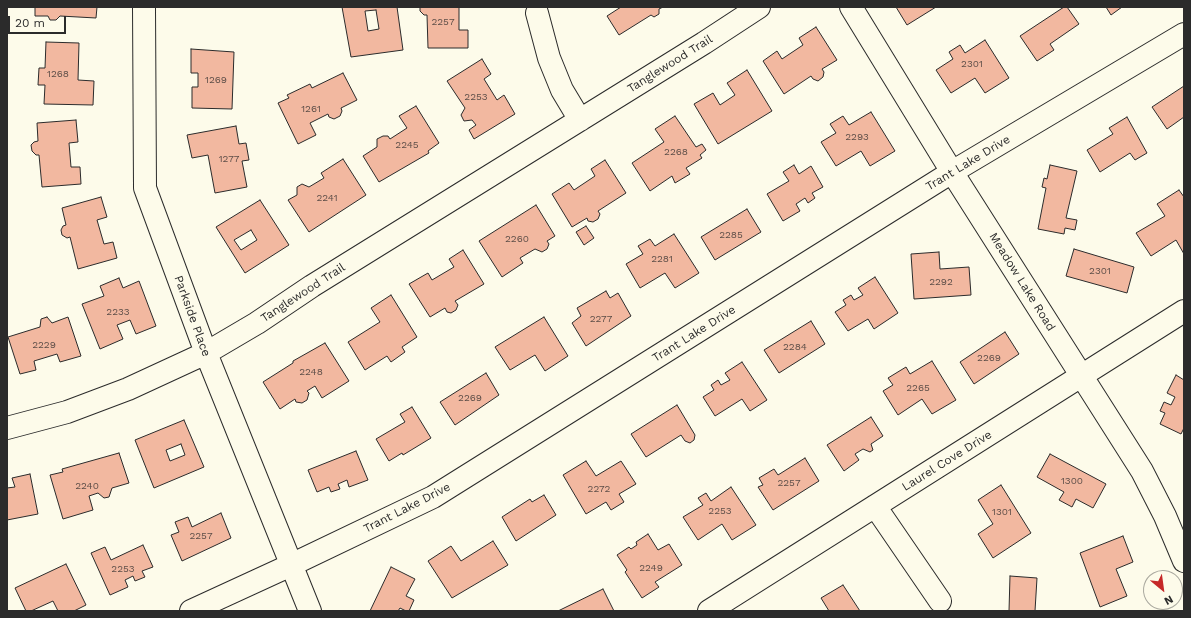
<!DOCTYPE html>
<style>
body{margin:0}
#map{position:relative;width:1191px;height:618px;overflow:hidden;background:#fdfbea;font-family:"Work Sans",sans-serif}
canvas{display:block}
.frame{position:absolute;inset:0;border:8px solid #2b2b2b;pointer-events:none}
.north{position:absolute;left:1143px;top:570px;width:40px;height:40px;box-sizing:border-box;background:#fdfbea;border:1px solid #a9a89e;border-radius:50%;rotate:151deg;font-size:11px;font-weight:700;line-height:16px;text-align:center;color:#2b2b2b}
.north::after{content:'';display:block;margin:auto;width:14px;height:18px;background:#c62828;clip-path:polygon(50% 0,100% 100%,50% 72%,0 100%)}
.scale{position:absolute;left:8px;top:16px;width:58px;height:18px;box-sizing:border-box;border:2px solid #2b2b2b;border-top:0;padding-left:5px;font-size:12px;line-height:14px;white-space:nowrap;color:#2b2b2b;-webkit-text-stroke:3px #fdfbea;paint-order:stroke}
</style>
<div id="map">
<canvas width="1191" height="618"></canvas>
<div class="frame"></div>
<div class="north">N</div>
<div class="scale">20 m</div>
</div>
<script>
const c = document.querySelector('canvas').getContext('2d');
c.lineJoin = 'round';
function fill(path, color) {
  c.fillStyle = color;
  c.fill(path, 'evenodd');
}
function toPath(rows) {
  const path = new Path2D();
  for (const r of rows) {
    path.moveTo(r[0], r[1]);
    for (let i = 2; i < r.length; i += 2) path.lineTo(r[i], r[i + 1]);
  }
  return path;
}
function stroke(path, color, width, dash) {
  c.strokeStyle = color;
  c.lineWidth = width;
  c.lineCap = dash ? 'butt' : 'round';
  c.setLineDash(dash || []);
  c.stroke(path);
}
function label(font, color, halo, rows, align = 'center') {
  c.font = font + ' "Work Sans",sans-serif';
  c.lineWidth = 3;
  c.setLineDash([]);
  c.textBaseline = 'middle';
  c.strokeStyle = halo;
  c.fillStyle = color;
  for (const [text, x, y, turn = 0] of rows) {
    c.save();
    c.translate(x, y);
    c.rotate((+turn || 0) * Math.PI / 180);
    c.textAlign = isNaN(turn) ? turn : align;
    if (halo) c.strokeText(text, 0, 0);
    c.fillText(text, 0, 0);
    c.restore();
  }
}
const building = toPath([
 [35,7,97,7,96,18,60,16,56,20,50,20,48,16,35,16,35,7],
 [342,7,397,7,403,50,351,57,342,7],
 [376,10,379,29,368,31,365,11,376,10],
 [420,7,459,7,459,30,468,30,468,48,428,48,427,15,424,15,420,11,420,7],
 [621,7,663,7,659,9,659,14,654,17,651,15,619,35,607,16,621,7],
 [896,7,936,7,907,25,896,7],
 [1064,7,1067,7,1079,24,1050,44,1054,50,1037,61,1020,36,1064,7],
 [1106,7,1122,7,1111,15,1106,7],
 [816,27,837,60,822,69,824,72,823,77,818,81,813,79,811,76,784,94,763,61,777,51,782,59,803,45,799,38,816,27],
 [985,40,1009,78,985,93,975,78,951,93,936,70,953,59,949,52,960,45,965,53,985,40],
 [46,42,79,43,78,80,94,81,93,105,44,104,45,85,38,85,39,68,45,68,46,42],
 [191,49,234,52,232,109,192,108,192,87,198,87,198,73,191,73,191,49],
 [482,59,491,74,484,79,497,100,504,95,515,114,474,139,469,130,476,125,472,120,464,121,461,115,465,108,447,81,482,59],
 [747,70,772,111,718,144,694,104,713,93,720,105,735,95,727,83,747,70],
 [343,73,357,100,341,108,342,111,340,116,334,119,329,117,328,114,310,123,316,135,298,144,278,103,289,98,287,95,310,84,312,88,343,73],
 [1184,86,1184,117,1167,129,1152,107,1184,86],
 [416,106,439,143,428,151,429,153,379,182,363,156,377,147,377,139,383,136,388,136,390,139,407,128,399,116,416,106],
 [871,112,895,151,870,166,861,151,836,166,821,142,836,133,830,124,843,116,849,125,871,112],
 [675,116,696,147,702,144,706,150,700,155,702,158,686,168,690,174,675,183,672,176,650,191,632,163,664,142,655,129,675,116],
 [1127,117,1147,153,1135,160,1130,153,1100,172,1087,150,1113,134,1109,128,1127,117],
 [76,120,78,142,69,143,71,167,80,167,81,184,42,187,39,155,36,155,32,151,31,145,34,142,38,141,37,123,76,120],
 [236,126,239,144,246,143,249,160,242,161,247,187,215,193,208,155,192,158,187,135,236,126],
 [343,159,366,195,309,232,288,200,297,195,297,187,302,184,309,187,324,178,321,173,343,159],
 [605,160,626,193,598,211,600,214,598,219,593,222,588,221,587,218,572,227,552,194,569,183,574,190,595,176,591,169,605,160],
 [794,165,799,174,811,166,823,187,812,193,815,198,808,203,805,198,796,204,800,211,783,221,767,194,789,181,783,172,794,165],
 [1050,165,1077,171,1066,218,1077,220,1075,230,1065,228,1064,234,1038,229,1046,188,1042,187,1044,178,1047,179,1050,165],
 [1179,190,1184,197,1184,254,1176,240,1151,256,1136,233,1165,216,1157,204,1179,190],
 [101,197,107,217,97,220,104,244,113,242,117,258,78,269,70,237,67,238,62,235,61,230,63,226,66,225,62,208,101,197],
 [260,200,289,245,245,273,216,227,260,200],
 [251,230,257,240,241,250,234,240,251,230],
 [536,205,555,236,547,241,549,244,547,249,542,252,535,249,520,258,523,263,502,277,479,241,536,205],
 [747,209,761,232,715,260,701,237,747,209],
 [586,226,594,238,584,245,576,232,586,226],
 [674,234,699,273,675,288,665,273,640,288,626,264,643,254,638,246,650,239,655,246,674,234],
 [1074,249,1134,267,1127,293,1066,276,1074,249],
 [463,250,484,284,455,301,458,305,456,310,451,313,447,312,445,308,430,317,409,284,428,273,432,280,454,267,449,259,463,250],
 [939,252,940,269,969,267,971,295,914,299,911,254,939,252],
 [875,277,898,313,874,329,868,319,848,331,835,312,846,305,843,300,851,295,854,300,863,295,858,288,875,277],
 [119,278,123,288,139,281,156,326,136,334,130,320,117,325,123,339,100,349,82,304,104,296,100,286,119,278],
 [606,291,610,298,618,293,631,316,586,346,572,323,581,316,577,308,606,291],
 [391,295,417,337,402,347,405,352,391,362,387,356,365,370,348,342,380,322,371,308,391,295],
 [47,317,52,323,68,317,81,356,60,362,57,354,34,361,36,370,20,374,8,337,40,327,41,319,47,317],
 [544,317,568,356,545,371,535,355,510,370,495,347,544,317],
 [811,321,825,344,779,373,764,350,811,321],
 [1005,332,1019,354,974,384,960,362,1005,332],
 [325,343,349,381,322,398,315,386,307,391,309,393,307,400,302,403,296,402,295,399,280,409,263,382,293,363,293,361,325,343],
 [932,361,956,400,932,414,922,399,898,415,883,391,893,385,888,378,906,367,910,374,932,361],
 [742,362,767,400,750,411,742,399,715,416,703,397,714,390,711,385,718,380,721,385,730,380,725,373,742,362],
 [486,373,499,395,455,425,440,402,486,373],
 [1176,375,1184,380,1184,428,1181,434,1160,424,1165,413,1160,411,1164,402,1171,405,1175,397,1167,393,1176,375],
 [677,405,695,435,694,440,690,443,685,441,681,435,646,457,631,434,677,405],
 [412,407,431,438,403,455,402,453,389,461,376,439,405,422,400,414,412,407],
 [871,417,883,436,871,444,873,450,870,452,863,449,855,454,859,460,844,471,827,445,871,417],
 [184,420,204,467,154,488,135,440,184,420],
 [181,444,185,455,170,461,166,450,181,444],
 [356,451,368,480,349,487,347,480,338,484,340,489,331,492,329,487,317,492,308,470,356,451],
 [119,453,129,483,112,488,109,497,104,498,98,493,89,496,93,510,63,519,50,475,63,472,62,469,119,453],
 [1050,454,1106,484,1093,508,1076,499,1072,507,1059,500,1064,492,1037,477,1050,454],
 [805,458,819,481,773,510,758,487,763,485,759,478,774,469,778,475,805,458],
 [586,461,596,476,621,461,636,484,619,494,624,502,611,510,606,502,586,514,563,475,586,461],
 [30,474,38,514,7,520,7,488,15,487,12,478,30,474],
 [1001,485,1031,533,993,558,978,534,993,524,978,500,1001,485],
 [731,487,756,525,732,540,722,524,698,540,683,517,703,505,698,498,706,493,711,501,731,487],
 [544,495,556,515,516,541,502,517,530,499,532,502,544,495],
 [221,513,231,538,182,561,171,535,179,532,175,522,188,517,192,527,221,513],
 [648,534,658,550,669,544,682,565,655,582,659,587,642,598,625,572,627,570,617,555,629,547,631,549,637,545,636,542,648,534],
 [1123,536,1133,562,1116,569,1127,596,1100,607,1080,553,1123,536],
 [493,541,508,565,452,598,428,561,451,546,461,561,493,541],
 [143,545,153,567,142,571,145,577,135,581,133,576,125,580,128,587,110,595,91,553,105,547,111,560,143,545],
 [66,564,86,605,74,611,58,611,53,601,31,611,26,611,15,588,66,564],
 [391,567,415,579,406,596,414,600,409,611,406,611,400,608,398,611,370,611,391,567],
 [1010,576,1037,578,1035,611,1009,611,1010,576],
 [843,585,860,611,829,611,821,598,843,585],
 [603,589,614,611,558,611,603,589]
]);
fill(building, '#f2b8a0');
stroke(building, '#2b2b2b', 1);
const minor = toPath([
 [144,7,145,188,206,353,310,611],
 [851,7,952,172,1142,471,1165,516,1184,561],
 [537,13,549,58,562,90,580,120],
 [7,428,67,412,128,389,206,353,257,323,312,286,704,43,759,7],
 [875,506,940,601],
 [191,611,291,565,433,497,952,172,1184,34],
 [709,611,1184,311]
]);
stroke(minor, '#2b2b2b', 24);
stroke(minor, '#fdfbea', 22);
label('10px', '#5d4e48', null, [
 ["2257",443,22],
 ["2301",972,64],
 ["1268",58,74],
 ["1269",216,80],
 ["2253",476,97],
 ["1261",311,109],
 ["2293",857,137],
 ["2245",407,145],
 ["2268",676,152],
 ["1277",229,159],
 ["2241",327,198],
 ["2285",731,235],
 ["2260",517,239],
 ["2281",662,259],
 ["2301",1100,271],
 ["2292",941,282],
 ["2233",118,312],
 ["2277",601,319],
 ["2229",44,345],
 ["2284",795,347],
 ["2269",989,358],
 ["2248",311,372],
 ["2265",918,388],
 ["2269",470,398],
 ["1300",1072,481],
 ["2257",789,483],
 ["2240",87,486],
 ["2272",599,489],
 ["2253",720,511],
 ["1301",1002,512],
 ["2257",201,536],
 ["2249",651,568],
 ["2253",123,569]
]);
label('12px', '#2b2b2b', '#fdfbea', [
 ["Tanglewood Trail",670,64,-32],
 ["Trant Lake Drive",968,163,-31],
 ["Meadow Lake Road",1022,282,58],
 ["Tanglewood Trail",303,293,-33],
 ["Parkside Place",192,316,70],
 ["Trant Lake Drive",694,334,-32],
 ["Laurel Cove Drive",947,461,-32],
 ["Trant Lake Drive",407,508,-27]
]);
</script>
